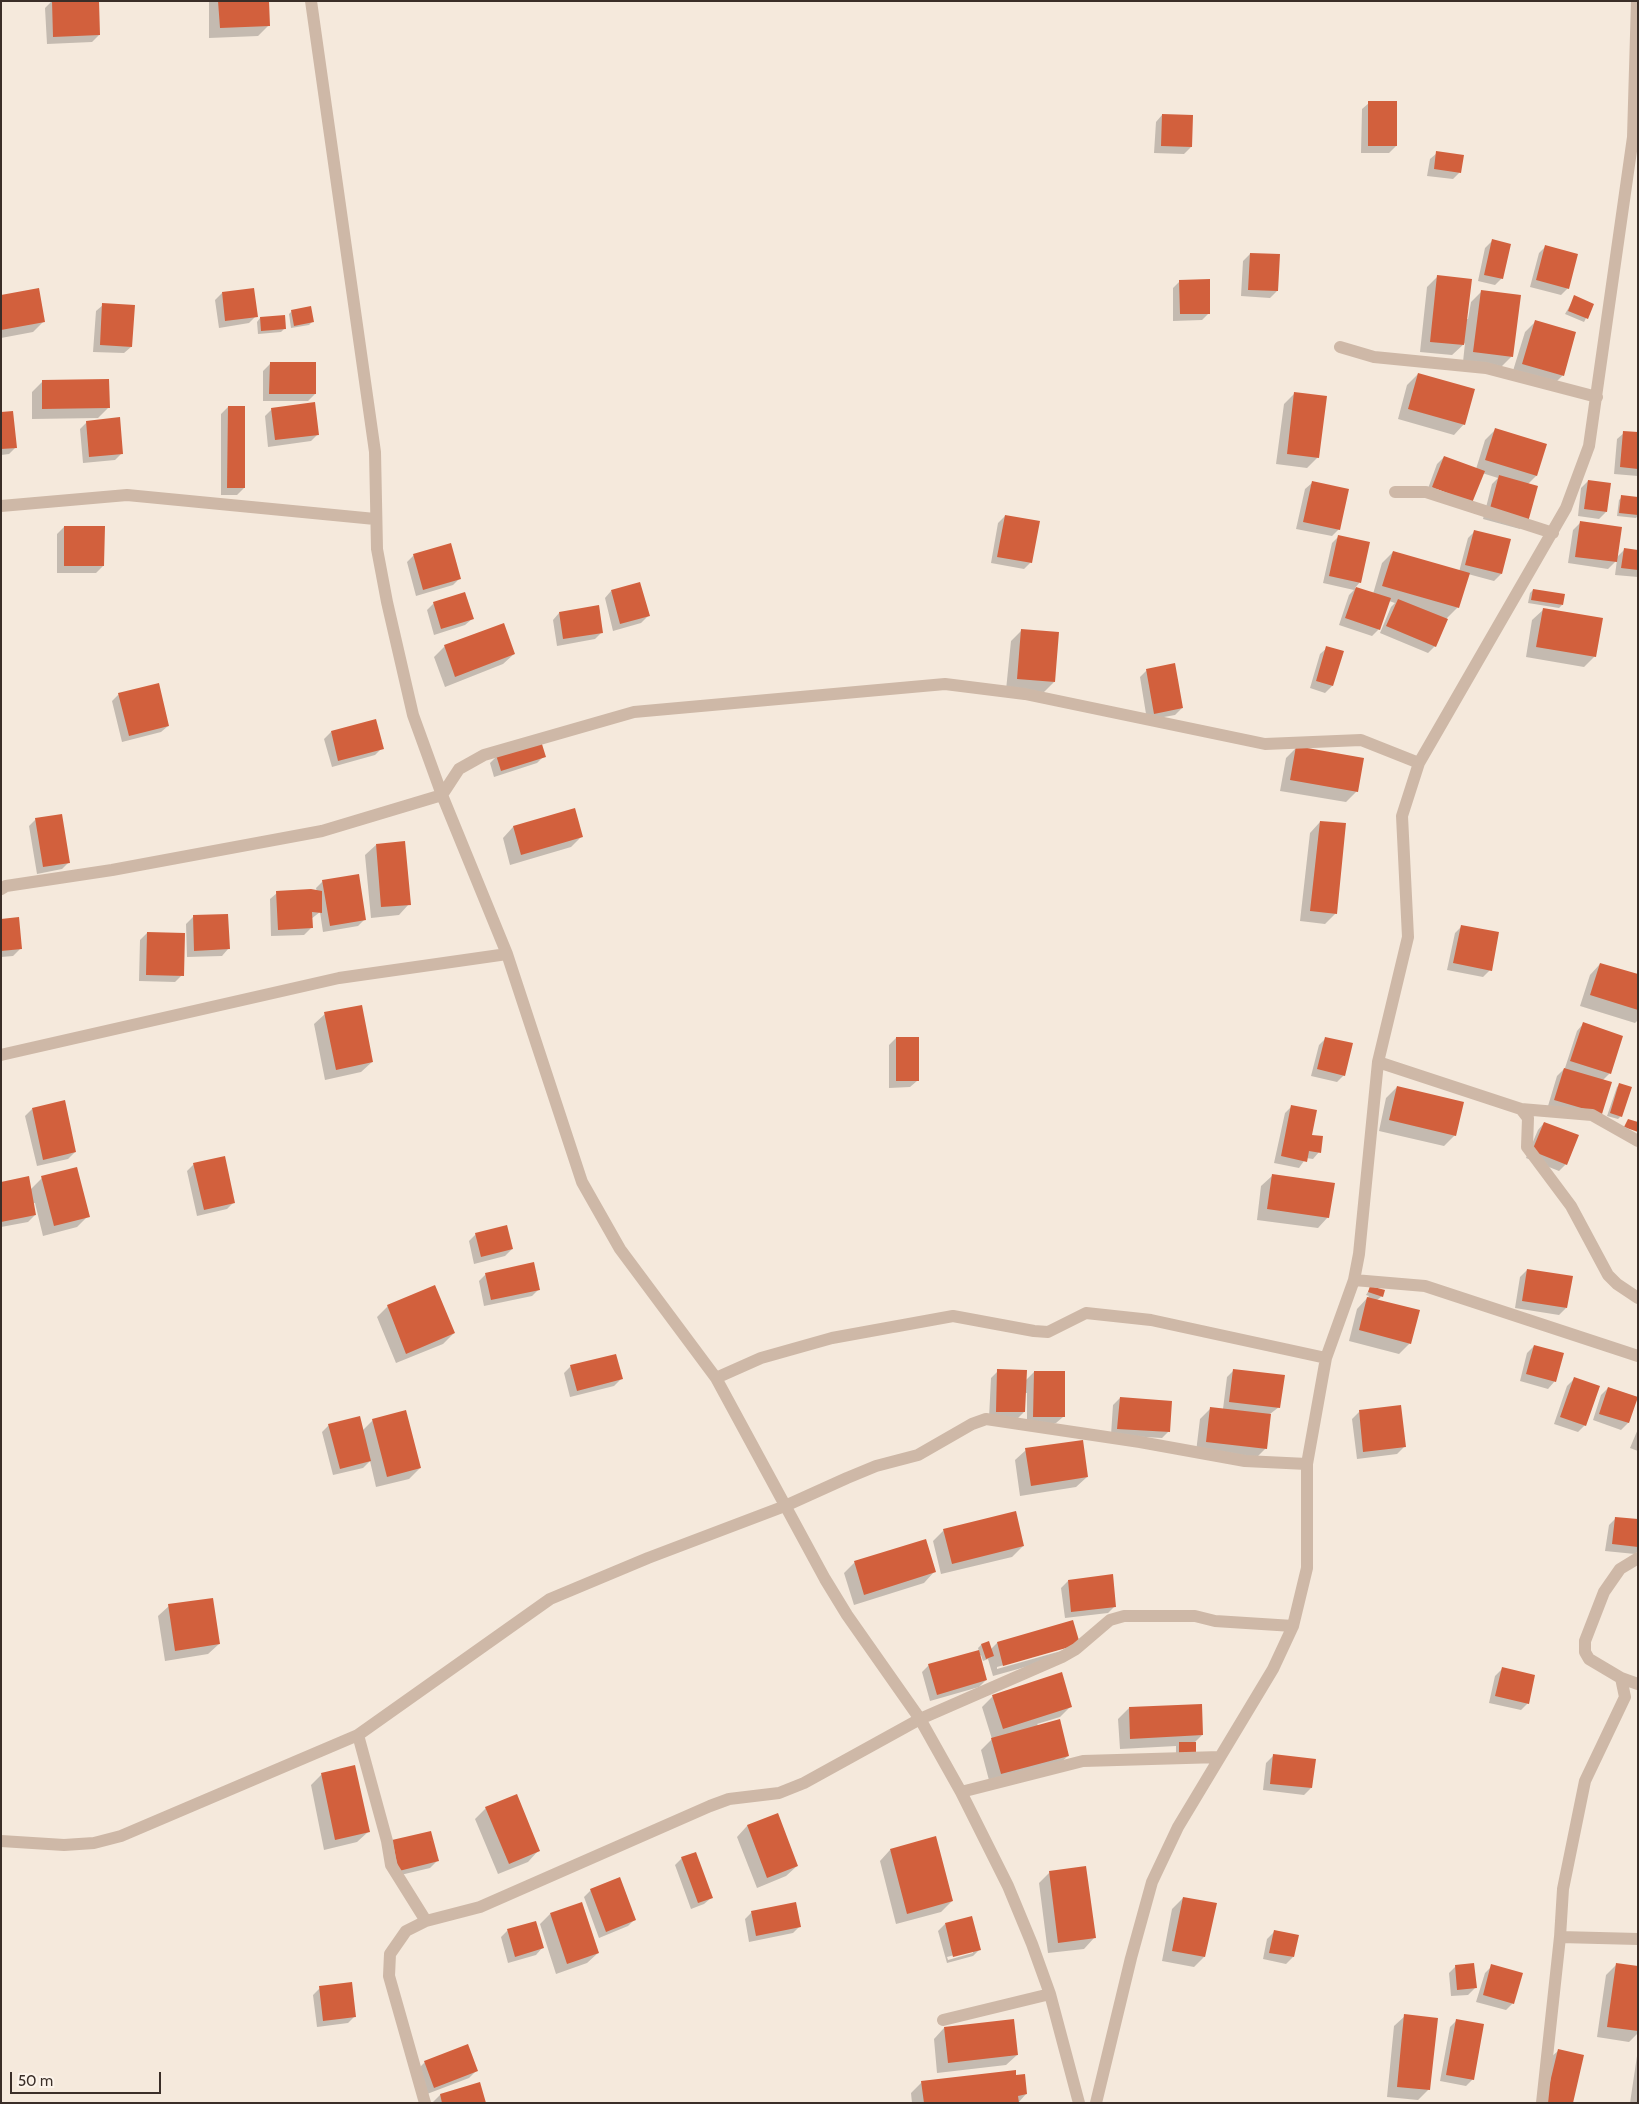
<!DOCTYPE html>
<style>
body{margin:0}
#map{position:relative;width:1639px;height:2104px;overflow:hidden;background:#f5e9dc;font-family:Cabin,sans-serif}
canvas{display:block}
.frame{position:absolute;inset:0;border:2px solid #3a2e28;pointer-events:none}
.scale{position:absolute;left:10px;top:2072px;width:151px;height:22px;box-sizing:border-box;border:2px solid #3a2e28;border-top:0;padding-left:6px;font-size:15px;line-height:18px;white-space:nowrap;color:#3a2e28;-webkit-text-stroke:4px #fcf3ea;paint-order:stroke}
</style>
<div id="map">
<canvas width="1639" height="2104"></canvas>
<div class="frame"></div>
<div class="scale">50 m</div>
</div>
<script>
const c = document.querySelector('canvas').getContext('2d');
c.lineJoin = 'round';
function fill(path, color) {
  c.fillStyle = color;
  c.fill(path, 'evenodd');
}
function toPath(rows) {
  const path = new Path2D();
  for (const r of rows) {
    path.moveTo(r[0], r[1]);
    for (let i = 2; i < r.length; i += 2) path.lineTo(r[i], r[i + 1]);
  }
  return path;
}
function stroke(path, color, width, dash) {
  c.strokeStyle = color;
  c.lineWidth = width;
  c.lineCap = dash ? 'butt' : 'round';
  c.setLineDash(dash || []);
  c.stroke(path);
}
fill(toPath([
 [52,1,99,35,92,42,47,44,45,8],
 [268,1,269,25,258,36,209,38,209,1],
 [1369,103,1396,146,1389,153,1361,153,1362,109],
 [1162,115,1191,147,1184,154,1154,153,1156,122],
 [1437,153,1460,172,1453,179,1427,176,1430,159],
 [1492,241,1502,278,1495,285,1478,281,1485,248],
 [1546,246,1568,288,1561,295,1530,287,1539,253],
 [1250,254,1277,291,1270,298,1241,296,1243,261],
 [1438,276,1466,319,1468,319,1471,302,1482,291,1512,356,1501,367,1463,362,1465,343,1452,355,1420,352,1427,287],
 [1180,281,1209,313,1202,320,1173,321,1173,288],
 [222,293,256,316,249,323,219,328,215,300],
 [1,297,44,321,33,332,1,338],
 [1575,297,1593,305,1584,322,1565,314],
 [103,305,131,347,124,353,93,352,96,311],
 [292,311,312,322,309,325,291,328,289,314],
 [260,318,284,329,281,332,258,334,257,322],
 [1535,322,1563,375,1552,386,1512,374,1525,332],
 [270,364,315,394,308,401,263,401,263,371],
 [1418,374,1464,424,1454,435,1398,419,1407,385],
 [43,381,108,408,98,418,32,419,32,392],
 [1294,394,1318,457,1307,468,1276,464,1284,404],
 [228,407,244,488,237,495,221,495,221,414],
 [272,409,318,434,311,441,268,447,265,416],
 [1,414,16,447,9,454,1,455],
 [87,422,122,453,115,460,83,463,80,429],
 [1496,429,1546,445,1536,476,1528,484,1520,529,1483,519,1492,484,1498,478,1482,473,1426,494,1437,464,1444,457,1476,469,1485,440],
 [1624,433,1638,434,1638,476,1614,474,1617,439],
 [1588,481,1606,512,1599,519,1578,516,1581,488],
 [1312,483,1339,529,1332,536,1296,529,1305,489],
 [1622,497,1638,498,1638,515,1636,518,1617,516,1619,500],
 [1005,516,1031,562,1024,569,991,563,998,523],
 [1580,523,1616,558,1625,549,1638,551,1638,577,1615,575,1617,560,1608,569,1568,563,1573,530],
 [64,527,103,566,96,573,57,573,57,534],
 [1475,531,1509,540,1501,574,1494,581,1468,574,1458,607,1447,618,1435,646,1428,653,1380,633,1391,607,1395,603,1389,601,1379,629,1372,636,1339,625,1349,595,1354,590,1323,583,1332,543,1339,536,1360,582,1355,588,1373,594,1382,563,1393,552,1459,572,1468,538],
 [414,555,460,578,453,585,416,596,407,562],
 [1533,590,1562,605,1559,608,1528,603,1530,593],
 [611,591,648,616,641,623,613,631,605,598],
 [434,603,472,619,465,625,434,635,427,610],
 [1543,610,1595,656,1584,667,1526,657,1532,620],
 [559,613,602,632,595,639,557,646,553,620],
 [1021,631,1054,682,1043,693,1006,690,1011,641],
 [445,646,514,654,503,664,445,687,434,657],
 [1327,648,1332,686,1325,693,1310,688,1320,654],
 [1147,670,1182,708,1175,715,1147,720,1140,677],
 [119,694,168,726,161,732,122,742,112,701],
 [331,732,382,748,375,755,332,767,324,739],
 [1297,747,1357,791,1346,802,1280,791,1286,758],
 [497,756,544,756,537,763,494,777,490,763],
 [575,810,582,836,571,847,510,865,503,838,513,827],
 [36,819,69,862,62,869,37,874,29,826],
 [1320,822,1336,913,1325,924,1300,921,1310,833],
 [376,845,409,904,399,915,371,918,365,855],
 [323,881,365,919,358,926,323,932,320,912,311,919,311,928,304,935,271,936,270,899,277,893,317,892,316,888],
 [193,917,228,949,222,956,187,957,186,924],
 [1,920,20,949,13,956,1,957],
 [1462,926,1490,970,1483,977,1447,970,1455,933],
 [147,933,182,975,175,982,139,981,140,940],
 [1600,964,1638,976,1638,1020,1635,1023,1580,1006,1590,975],
 [325,1014,372,1062,361,1072,325,1080,314,1024],
 [1583,1024,1610,1073,1602,1081,1594,1121,1548,1106,1557,1076,1565,1068,1577,1031],
 [896,1038,917,1081,910,1087,889,1088,889,1045],
 [1326,1038,1344,1075,1337,1082,1311,1076,1319,1045],
 [1620,1084,1621,1116,1618,1119,1607,1116,1617,1087],
 [1397,1087,1455,1135,1444,1146,1379,1131,1386,1098],
 [1292,1106,1319,1152,1313,1159,1306,1158,1299,1168,1274,1163,1285,1113],
 [32,1109,75,1152,68,1159,37,1166,25,1116],
 [1544,1123,1566,1164,1559,1171,1526,1158,1538,1130],
 [194,1164,234,1202,227,1209,197,1216,187,1171],
 [1272,1176,1328,1217,1318,1228,1257,1220,1261,1186],
 [42,1178,88,1216,77,1227,43,1236,35,1203,33,1203,35,1215,28,1222,1,1227,1,1183,30,1190],
 [476,1234,512,1249,505,1256,474,1264,469,1241],
 [1527,1270,1566,1308,1559,1315,1515,1308,1520,1277],
 [486,1274,539,1289,532,1296,484,1306,479,1281],
 [1371,1287,1382,1296,1377,1300,1410,1343,1399,1354,1349,1341,1357,1309,1369,1296,1366,1295],
 [388,1306,454,1333,443,1344,396,1363,377,1317],
 [1534,1346,1562,1354,1554,1382,1548,1389,1520,1381,1527,1353],
 [571,1366,621,1379,614,1386,570,1397,564,1373],
 [1234,1370,1279,1407,1270,1414,1266,1448,1255,1459,1196,1452,1200,1419,1211,1408,1223,1409,1227,1377],
 [998,1371,1025,1381,1034,1372,1063,1417,1056,1423,1027,1423,1027,1393,1025,1393,1024,1412,1017,1419,989,1418,991,1378],
 [1574,1379,1585,1425,1578,1432,1554,1424,1567,1386],
 [1608,1388,1636,1397,1628,1423,1621,1430,1593,1420,1601,1395],
 [1120,1398,1169,1431,1162,1438,1111,1435,1113,1405],
 [1359,1412,1404,1447,1397,1454,1357,1459,1352,1419],
 [373,1420,420,1468,409,1479,376,1487,370,1461,363,1468,333,1475,322,1432,329,1425,362,1431],
 [1638,1429,1638,1451,1630,1448],
 [1026,1450,1087,1477,1076,1487,1020,1496,1015,1460],
 [1616,1518,1638,1520,1638,1551,1635,1554,1605,1551,1609,1525],
 [944,1530,1023,1546,1012,1557,941,1574,933,1541],
 [855,1562,934,1572,924,1583,854,1605,844,1573],
 [1068,1581,1115,1606,1108,1613,1065,1618,1061,1588],
 [169,1606,219,1644,208,1654,165,1661,158,1616],
 [1072,1621,1068,1655,993,1676,988,1659,983,1661,981,1655,979,1656,986,1680,979,1687,930,1701,922,1672,929,1665,979,1651,978,1648,981,1645,988,1642,991,1649,997,1643],
 [1068,1647,1068,1649,997,1669,997,1667],
 [1502,1669,1528,1703,1521,1710,1489,1703,1495,1676],
 [993,1696,1071,1706,1060,1717,1037,1724,1068,1756,1057,1766,990,1784,981,1750,992,1739,982,1707],
 [1129,1708,1202,1735,1195,1742,1195,1753,1176,1756,1176,1746,1120,1749,1118,1719],
 [1273,1756,1311,1788,1304,1795,1263,1790,1266,1763],
 [322,1774,368,1832,357,1842,324,1850,311,1785],
 [486,1808,538,1851,528,1862,498,1874,475,1819],
 [777,1814,797,1866,786,1876,757,1888,737,1837,747,1826],
 [385,1849,437,1861,430,1868,392,1877],
 [890,1850,952,1901,941,1912,896,1924,880,1861],
 [682,1858,711,1898,704,1904,691,1909,675,1865],
 [1050,1872,1094,1938,1084,1949,1048,1953,1039,1883],
 [591,1890,635,1919,628,1926,599,1938,584,1897],
 [1183,1898,1204,1957,1194,1967,1162,1961,1172,1909],
 [752,1912,800,1926,793,1933,749,1942,745,1919],
 [550,1914,598,1953,587,1963,556,1974,540,1924],
 [945,1924,980,1949,973,1956,947,1963,938,1931],
 [973,1950,973,1953,948,1960,947,1957],
 [508,1930,542,1948,536,1955,508,1963,501,1937],
 [1274,1932,1293,1957,1286,1964,1263,1959,1267,1939],
 [1617,1964,1638,1967,1638,2033,1629,2042,1597,2037,1606,1975],
 [1456,1966,1475,1988,1468,1995,1451,1996,1449,1973],
 [1492,1966,1513,2003,1506,2010,1476,2002,1485,1973],
 [320,1988,355,2016,348,2023,317,2027,313,1995],
 [1405,2016,1429,2089,1418,2100,1387,2097,1394,2026],
 [1457,2020,1473,2079,1466,2086,1440,2081,1450,2027],
 [944,2028,1017,2055,1006,2065,937,2073,934,2039],
 [1558,2051,1583,2056,1541,2103,1551,2057],
 [1638,2055,1638,2103,1630,2103,1637,2056],
 [425,2062,476,2071,469,2078,427,2094,418,2069],
 [1015,2076,1026,2094,1018,2103,912,2103,911,2093,922,2082],
 [479,2084,484,2103,432,2103,440,2095]
]), '#0003');
fill(toPath([
 [52,1,99,1,100,35,53,37],
 [218,1,269,1,270,26,220,28],
 [1368,101,1397,101,1397,146,1368,146],
 [1162,114,1193,115,1192,147,1161,146],
 [1436,151,1464,155,1461,173,1434,169],
 [1492,239,1511,244,1503,279,1484,275],
 [1545,245,1578,254,1569,289,1536,280],
 [1250,253,1280,254,1278,291,1248,290],
 [1437,275,1472,279,1464,345,1430,342],
 [1210,279,1210,314,1180,314,1179,280],
 [39,288,45,322,1,330,1,295],
 [254,288,258,317,225,321,222,292],
 [1481,290,1521,295,1513,357,1473,352],
 [1574,295,1594,304,1588,319,1568,311],
 [102,303,135,305,132,347,100,345],
 [311,306,314,322,294,326,291,310],
 [285,315,286,329,261,331,260,317],
 [1535,320,1576,332,1564,376,1522,364],
 [270,362,316,362,316,394,269,394],
 [1418,373,1475,389,1465,425,1408,409],
 [109,379,110,408,42,409,42,380],
 [1294,392,1327,396,1319,458,1287,454],
 [315,402,319,435,275,440,271,408],
 [228,406,245,406,245,488,227,488],
 [13,411,17,448,1,449,1,412],
 [120,417,123,454,89,457,86,421],
 [1495,428,1547,444,1537,476,1485,460],
 [1623,431,1638,432,1638,469,1620,467],
 [1444,456,1485,471,1472,503,1432,487],
 [1499,475,1538,486,1528,522,1489,512],
 [1588,480,1611,483,1607,512,1584,509],
 [1312,481,1349,489,1340,530,1303,522],
 [1621,495,1638,497,1638,515,1619,513],
 [1005,515,1040,521,1032,563,997,557],
 [1580,521,1622,527,1617,562,1575,557],
 [64,526,105,526,104,566,64,566],
 [1474,530,1511,539,1502,574,1465,565],
 [1338,535,1370,542,1361,583,1329,576],
 [451,543,461,579,423,590,413,554],
 [1624,548,1638,550,1638,570,1621,568],
 [1393,551,1470,573,1459,608,1382,586],
 [640,582,650,616,620,624,611,590],
 [1356,587,1391,598,1380,630,1345,618],
 [1533,589,1565,594,1563,605,1531,600],
 [465,592,474,619,441,629,433,602],
 [1398,599,1448,619,1436,647,1386,626],
 [599,605,603,633,563,639,559,612],
 [1543,608,1603,618,1596,657,1536,647],
 [504,623,515,654,455,677,444,645],
 [1021,629,1059,632,1055,682,1017,679],
 [1326,646,1344,651,1333,686,1316,681],
 [1175,663,1183,708,1154,714,1146,669],
 [159,683,169,726,129,736,118,693],
 [376,719,384,749,338,761,331,731],
 [541,741,546,757,501,771,496,755],
 [1296,746,1364,758,1358,792,1290,780],
 [575,808,583,837,521,855,513,826],
 [62,814,70,863,43,867,35,818],
 [1320,821,1346,823,1337,914,1310,911],
 [405,841,411,905,381,907,376,844],
 [359,874,366,920,330,926,322,880],
 [311,889,322,891,322,913,312,912,313,928,278,930,276,891],
 [228,914,230,949,194,951,193,915],
 [19,917,22,949,1,951,1,919],
 [1461,925,1499,932,1492,971,1453,963],
 [147,932,185,933,184,976,146,975],
 [1600,963,1638,974,1638,1010,1590,995],
 [362,1005,373,1062,336,1070,324,1012],
 [1583,1022,1623,1036,1611,1074,1570,1061],
 [896,1037,919,1037,919,1081,896,1081],
 [1325,1037,1353,1043,1345,1076,1317,1069],
 [1564,1068,1612,1082,1602,1114,1554,1100],
 [1619,1083,1632,1087,1622,1117,1610,1113],
 [1397,1086,1464,1102,1456,1136,1389,1120],
 [65,1100,76,1152,43,1160,32,1108],
 [1291,1105,1317,1110,1312,1135,1323,1136,1321,1153,1309,1151,1307,1162,1281,1156],
 [1628,1119,1638,1122,1638,1132,1624,1127],
 [1544,1122,1579,1135,1567,1165,1532,1151],
 [225,1156,235,1203,204,1210,193,1163],
 [77,1167,90,1217,54,1226,41,1176],
 [1272,1174,1335,1183,1329,1218,1267,1209],
 [29,1176,36,1215,1,1222,1,1182],
 [507,1225,513,1249,481,1257,475,1233],
 [534,1262,540,1290,491,1300,485,1273],
 [1527,1269,1573,1276,1567,1308,1522,1301],
 [435,1285,455,1333,406,1354,387,1305],
 [1370,1286,1385,1290,1383,1297,1368,1292],
 [1367,1297,1420,1310,1411,1344,1359,1330],
 [1534,1345,1564,1353,1556,1382,1526,1374],
 [616,1354,623,1379,577,1391,570,1365],
 [997,1369,1027,1370,1025,1412,996,1412],
 [1233,1369,1285,1375,1280,1408,1229,1402],
 [1034,1371,1065,1371,1065,1417,1033,1417],
 [1574,1377,1600,1386,1586,1426,1560,1417],
 [1608,1387,1638,1397,1629,1423,1599,1414],
 [1120,1397,1172,1401,1170,1432,1117,1429],
 [1401,1405,1406,1447,1363,1452,1359,1410],
 [1210,1407,1271,1414,1267,1449,1206,1442],
 [406,1410,421,1468,387,1477,372,1419],
 [360,1416,371,1461,340,1469,328,1424],
 [1083,1440,1088,1477,1031,1486,1025,1448],
 [1016,1511,1024,1546,952,1564,943,1529],
 [1615,1517,1638,1519,1638,1547,1612,1544],
 [926,1539,936,1572,864,1595,854,1561],
 [1113,1574,1116,1607,1071,1612,1068,1580],
 [213,1598,220,1644,175,1651,168,1604],
 [1073,1620,1080,1644,1003,1666,997,1642],
 [989,1641,994,1656,986,1659,981,1644],
 [979,1650,987,1680,937,1695,928,1664],
 [1502,1667,1535,1675,1529,1704,1495,1696],
 [1062,1672,1072,1707,1003,1729,992,1695],
 [1202,1704,1203,1735,1130,1739,1129,1707],
 [1060,1719,1069,1756,1001,1774,991,1738],
 [1179,1742,1196,1742,1196,1754,1179,1754],
 [1273,1754,1316,1759,1312,1788,1270,1784],
 [355,1765,370,1832,335,1840,321,1773],
 [517,1794,540,1851,509,1864,485,1807],
 [778,1813,798,1866,767,1878,747,1825],
 [431,1831,439,1861,399,1871,392,1840],
 [936,1836,953,1901,907,1914,890,1849],
 [696,1852,713,1898,698,1903,681,1857],
 [1086,1866,1096,1938,1058,1943,1049,1871],
 [620,1877,636,1920,606,1932,590,1889],
 [1183,1897,1217,1903,1205,1957,1172,1951],
 [582,1902,599,1953,567,1964,550,1913],
 [796,1902,801,1927,756,1936,751,1911],
 [972,1916,981,1950,953,1957,945,1923],
 [536,1921,544,1948,515,1957,507,1929],
 [1274,1930,1299,1935,1294,1957,1269,1953],
 [1474,1963,1477,1988,1457,1990,1455,1965],
 [1616,1963,1638,1966,1638,2031,1607,2027],
 [1491,1964,1523,1973,1514,2004,1483,1995],
 [352,1982,356,2017,323,2021,319,1986],
 [1404,2014,1438,2018,1430,2090,1397,2087],
 [1014,2019,1018,2055,948,2063,944,2027],
 [1456,2019,1484,2024,1474,2080,1446,2075],
 [468,2044,478,2071,434,2088,424,2061],
 [1558,2049,1584,2055,1573,2103,1545,2103],
 [1016,2070,1016,2075,1025,2074,1027,2094,1018,2096,1019,2103,924,2103,921,2081],
 [480,2082,486,2103,442,2103,440,2094]
]), '#d2603d');
stroke(toPath([
 [311,1,375,452,377,549,387,602,413,715,442,795,507,954,582,1182,620,1249,716,1378,825,1579,847,1615,920,1719,961,1792,1008,1886,1032,1944,1050,1994,1079,2103],
 [1340,347,1374,357,1486,368,1597,397],
 [1395,492,1426,492,1553,533],
 [1,506,127,495,375,519],
 [1,889,6,886,112,870,322,831,442,795,459,769,484,755,634,712,945,684,1025,694,1265,744,1361,740,1419,763],
 [1,1055,339,978,507,954],
 [1378,1062,1521,1109,1528,1118,1527,1147,1571,1206,1608,1275,1617,1284,1638,1298],
 [1521,1109,1592,1115,1638,1141],
 [1354,1280,1425,1286,1638,1356],
 [716,1378,761,1358,832,1338,953,1316,1034,1331,1048,1332,1086,1313,1151,1320,1326,1358],
 [1638,1558,1620,1569,1604,1592,1585,1641,1585,1652,1589,1659,1621,1678,1638,1684],
 [358,1735,387,1841,391,1865,426,1921],
 [961,1792,1083,1761,1220,1757],
 [1,1841,64,1845,94,1843,121,1836,358,1735,550,1599,648,1558,785,1506,847,1478,876,1466,918,1455,972,1424,986,1419,1140,1442,1245,1461,1307,1464],
 [1560,1937,1638,1939],
 [943,2020,1050,1994],
 [425,2103,389,1976,390,1954,406,1931,426,1921,480,1907,710,1806,729,1799,779,1793,804,1783,920,1719,1062,1657,1076,1649,1110,1620,1124,1616,1195,1616,1215,1621,1293,1626],
 [1096,2103,1131,1958,1152,1882,1178,1827,1273,1669,1293,1626,1307,1568,1307,1464,1326,1358,1354,1280,1359,1254,1378,1062,1408,937,1402,816,1419,763,1566,508,1589,446,1633,137,1637,1],
 [1542,2103,1560,1937,1563,1889,1585,1781,1625,1697,1621,1678]
]), '#ceb8a7', 12);
</script>
